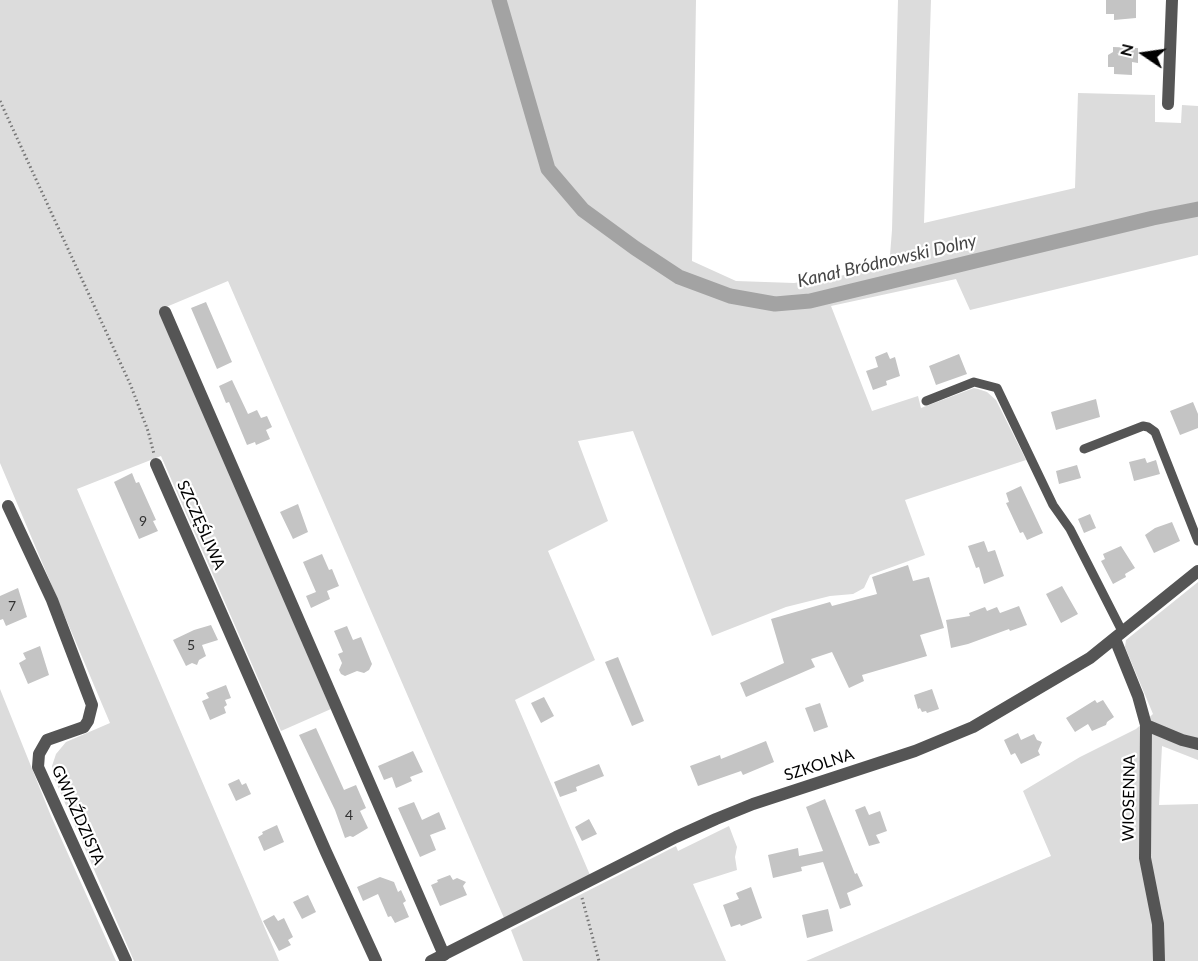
<!DOCTYPE html>
<meta charset="utf-8">
<style>
body{margin:0}
#map{position:relative;width:1198px;height:961px;overflow:hidden;background:#fff;font-family:Lato,sans-serif}
canvas{display:block}
.north{position:absolute;left:1114px;top:24px;width:60px;height:60px;-webkit-text-stroke:4px #fff;paint-order:stroke;rotate:283deg;font-size:16px;font-weight:700;line-height:24px;text-align:center;color:#000}
.north::after{content:'';display:block;margin:auto;width:21px;height:27px;background:#000;clip-path:polygon(50% 0,100% 100%,50% 72%,0 100%)}
</style>
<div id="map">
<canvas width="1198" height="961"></canvas>
<div class="north">N</div>
</div>
<script>
const c = document.querySelector('canvas').getContext('2d');
c.lineJoin = 'round';
function fill(path, color) {
  c.fillStyle = color;
  c.fill(path, 'evenodd');
}
function toPath(rows) {
  const path = new Path2D();
  for (const r of rows) {
    path.moveTo(r[0], r[1]);
    for (let i = 2; i < r.length; i += 2) path.lineTo(r[i], r[i + 1]);
  }
  return path;
}
function stroke(path, color, width, dash) {
  c.strokeStyle = color;
  c.lineWidth = width;
  c.lineCap = dash ? 'butt' : 'round';
  c.setLineDash(dash || []);
  c.stroke(path);
}
function label(font, color, halo, rows, align = 'center') {
  c.font = font + ' Lato,sans-serif';
  c.lineWidth = 4.5;
  c.setLineDash([]);
  c.textBaseline = 'middle';
  c.strokeStyle = halo;
  c.fillStyle = color;
  for (const [text, x, y, turn = 0] of rows) {
    c.save();
    c.translate(x, y);
    c.rotate((+turn || 0) * Math.PI / 180);
    c.textAlign = isNaN(turn) ? turn : align;
    if (halo) c.strokeText(text, 0, 0);
    c.fillText(text, 0, 0);
    c.restore();
  }
}
fill(toPath([
 [0,0,696,0,692,261,736,281,794,283,889,268,892,230,898,0,931,0,924,223,1075,188,1078,93,1155,95,1155,122,1181,123,1182,105,1198,106,1198,255,970,310,956,279,831,306,872,411,918,396,921,408,974,388,978,389,987,392,996,400,1026,460,905,500,925,555,870,575,864,588,853,594,830,596,786,607,712,636,633,431,578,441,608,521,548,551,595,660,515,700,590,875,504,918,228,281,159,310,331,709,281,731,161,456,77,489,279,961,134,961,54,778,52,766,56,754,66,742,110,723,0,463],
 [1198,582,1198,760,1162,746,1159,805,1198,804,1198,961,806,961,1051,856,1023,791,1080,757,1136,729,1153,714,1125,647,1126,640],
 [0,689,51,816,116,961,0,961],
 [729,826,737,847,735,857,737,870,693,884,726,961,523,961,511,930,676,846,678,851]
]), '#dcdcdc');
stroke(toPath([
 [499,0,548,169,583,210,635,248,679,277,730,296,775,304,810,301,1153,218,1198,209]
]), '#a3a3a3', 15);
fill(toPath([
 [1106,0,1136,0,1136,18,1114,20,1114,14,1106,14],
 [1113,47,1138,48,1138,63,1132,62,1132,75,1114,74,1114,67,1108,67,1108,55,1113,52],
 [206,302,232,362,217,369,191,308],
 [887,352,890,359,895,357,900,376,886,381,887,385,873,390,866,371,878,367,875,357],
 [959,354,967,374,936,385,929,366],
 [232,380,248,414,257,410,261,418,267,416,272,427,266,430,270,439,256,445,255,442,247,445,229,402,226,403,219,386],
 [1096,399,1100,417,1056,430,1051,412],
 [1193,402,1198,414,1198,428,1180,435,1170,411],
 [1145,458,1147,463,1156,460,1160,474,1134,481,1129,462],
 [1077,465,1081,478,1059,484,1056,471],
 [132,473,136,483,139,482,156,520,153,521,158,531,139,539,114,482],
 [1021,486,1043,533,1027,540,1023,532,1020,533,1006,503,1009,502,1006,493],
 [298,504,308,532,293,539,280,512],
 [1090,514,1096,528,1084,533,1078,519],
 [1172,522,1180,541,1154,553,1145,535,1155,528],
 [984,541,988,552,995,550,1004,576,984,584,979,567,976,568,968,546],
 [1121,546,1135,568,1125,574,1126,577,1113,584,1101,561,1105,559,1103,554],
 [322,554,329,570,332,569,339,586,327,591,330,599,311,608,306,596,316,592,303,562],
 [908,565,913,581,929,577,944,628,920,635,927,656,862,675,864,681,849,688,832,652,811,659,815,667,746,697,740,683,784,663,771,619,830,602,832,606,877,594,872,577],
 [1062,586,1078,614,1061,623,1046,594],
 [18,588,27,617,6,626,3,619,0,620,0,596],
 [1019,606,1027,625,1010,631,1009,629,968,644,951,648,946,620,970,616,969,613,985,607,987,611,997,607,1000,613],
 [211,625,218,640,202,645,206,656,199,660,197,665,192,663,186,666,173,640,194,630],
 [347,626,353,640,361,637,372,664,369,670,364,673,357,671,345,676,341,674,339,670,342,663,338,654,343,652,334,631],
 [40,646,49,675,28,684,19,663,26,659,23,653],
 [618,657,644,721,632,726,605,662],
 [226,685,231,698,225,700,227,705,224,707,226,713,210,720,202,701,209,698,206,693],
 [932,689,939,709,927,713,926,711,922,712,920,708,918,709,914,695],
 [544,697,554,716,541,723,531,703],
 [1095,700,1097,703,1103,700,1114,717,1107,722,1106,725,1092,731,1088,724,1075,732,1066,718],
 [820,703,828,727,814,732,805,708],
 [316,728,344,790,356,785,366,808,360,811,368,828,353,837,350,836,345,838,335,810,299,735],
 [1018,733,1021,740,1034,734,1037,740,1042,742,1038,751,1040,755,1021,764,1015,753,1011,755,1004,740],
 [766,741,774,762,743,775,741,771,698,786,690,766,720,755,721,759],
 [413,751,423,772,410,777,412,781,396,788,392,777,384,780,378,766],
 [599,764,604,776,576,787,577,791,560,797,554,782],
 [239,779,242,785,246,783,251,794,236,801,228,784],
 [825,799,855,874,857,873,863,886,847,893,851,905,840,909,823,862,801,867,802,871,773,878,768,855,798,848,799,856,823,851,806,807],
 [414,802,422,820,439,812,446,829,430,835,436,850,420,857,398,808],
 [865,806,869,815,880,811,887,831,876,835,880,843,869,846,855,810],
 [589,819,597,834,582,841,575,827],
 [277,825,284,842,264,851,258,837,263,834,262,832],
 [450,875,453,880,457,878,466,882,463,886,467,895,440,906,431,885,438,882,437,880],
 [380,877,394,882,398,892,401,890,406,901,403,903,409,917,395,923,391,916,388,917,378,894,363,901,357,887],
 [751,887,762,918,741,926,740,924,731,927,723,905,739,899,736,893],
 [308,895,316,912,302,919,293,902],
 [828,909,833,931,807,938,802,915],
 [274,915,278,921,284,918,293,937,288,940,291,945,279,951,263,921]
]), '#c4c4c4');
stroke(toPath([
 [0,101,131,386,148,431,154,454],
 [582,898,599,961]
]), '#777', 3, [1.5, 3]);
stroke(toPath([
 [926,401,974,382,997,388,1053,505,1070,529,1123,633],
 [1084,449,1143,426,1148,427,1155,432,1198,541]
]), '#555', 9);
stroke(toPath([
 [1168,104,1172,0],
 [165,312,444,955],
 [156,464,326,852,376,961],
 [8,506,52,600,92,705,88,721,84,727,47,740,39,754,38,767,126,961],
 [1115,639,1138,696,1146,725,1145,858,1158,924,1159,961],
 [1146,725,1182,740,1198,744]
]), '#555', 12);
stroke(toPath([
 [431,961,676,837,716,819,753,804,915,751,973,727,1090,658,1198,571]
]), '#555', 12);
label('14px', '#313131', null, [
 ["9",143,521],
 ["7",12,606],
 ["5",191,645],
 ["4",349,815]
]);
label('16px', '#000', '#fff', [
 ["SZCZĘŚLIWA",201,525,66],
 ["SZKOLNA",819,765,-18],
 ["WIOSENNA",1129,798,-89],
 ["GWIAŹDZISTA",78,815,66]
]);
label('italic 18px', '#444', '#fff', [
 ["Kanał Bródnowski Dolny",887,261,-13]
]);
</script>
